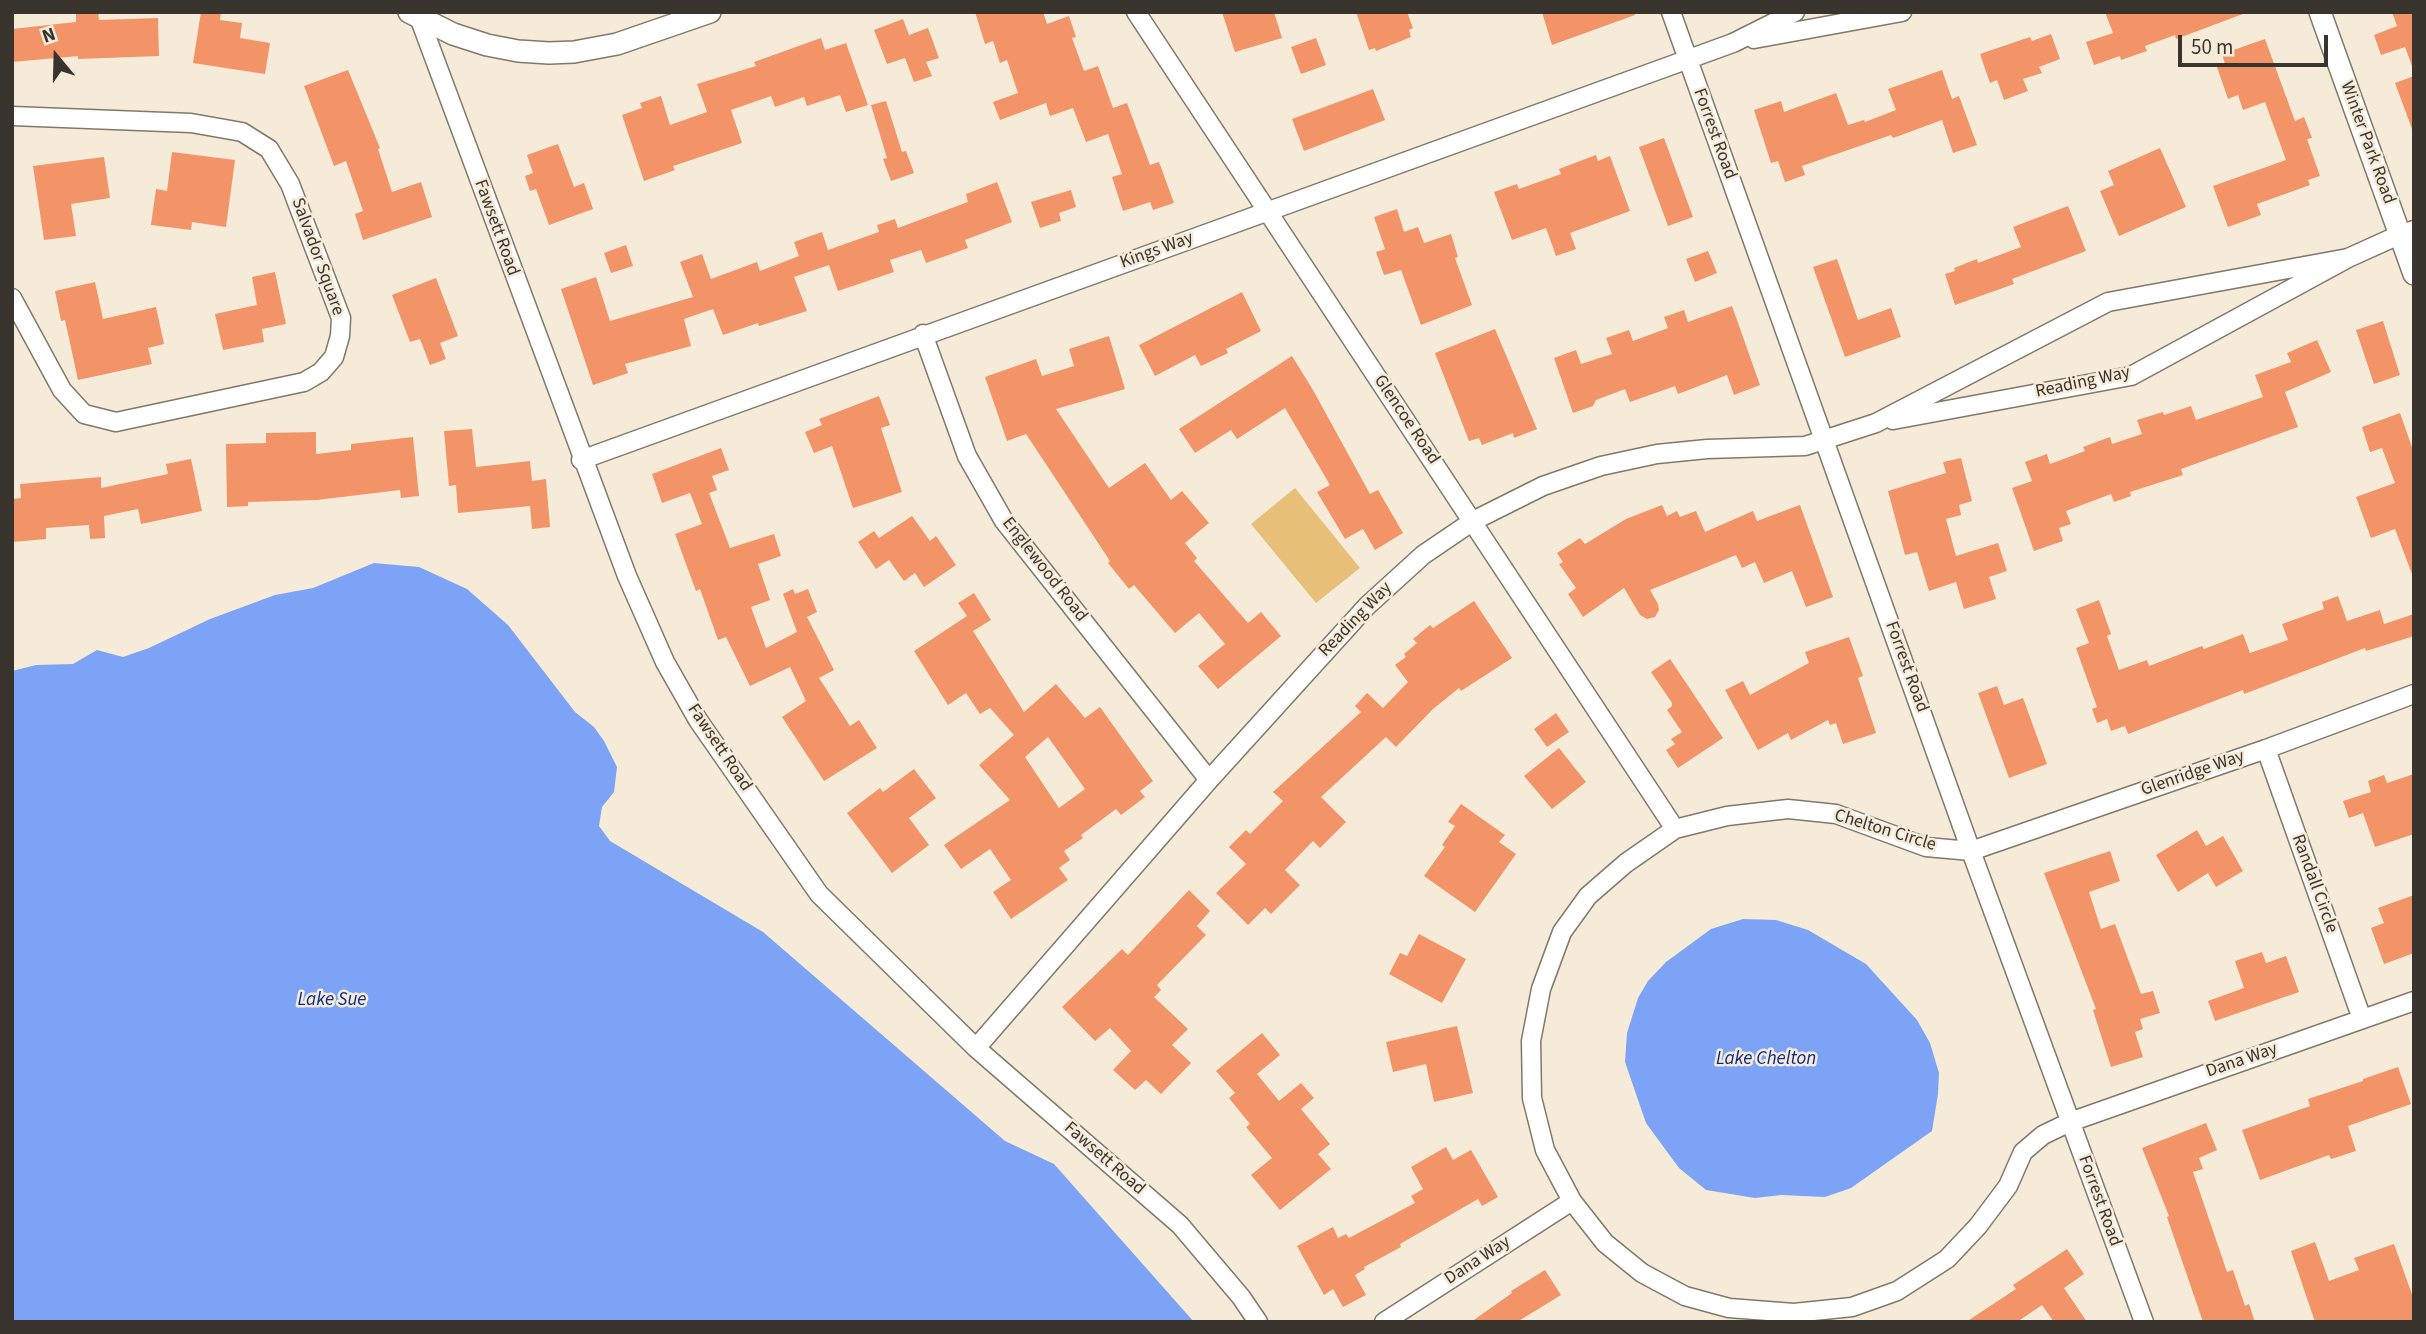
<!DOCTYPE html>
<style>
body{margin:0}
#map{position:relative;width:2426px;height:1334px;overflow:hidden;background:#f6ebd9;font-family:"Source Sans 3",sans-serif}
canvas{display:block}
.frame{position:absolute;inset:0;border:14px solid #39342d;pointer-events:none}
.north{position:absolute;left:21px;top:21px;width:70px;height:70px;-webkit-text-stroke:5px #f6ebd9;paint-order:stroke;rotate:341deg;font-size:19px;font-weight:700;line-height:28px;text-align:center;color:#39342d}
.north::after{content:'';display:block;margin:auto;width:24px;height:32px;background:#39342d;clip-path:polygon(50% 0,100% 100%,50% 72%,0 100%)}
.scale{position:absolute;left:2178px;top:35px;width:150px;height:32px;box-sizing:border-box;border:4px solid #39342d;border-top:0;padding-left:9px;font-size:21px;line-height:24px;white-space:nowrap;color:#39342d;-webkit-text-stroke:5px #f6ebd9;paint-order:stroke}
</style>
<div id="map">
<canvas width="2426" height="1334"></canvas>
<div class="frame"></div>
<div class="north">N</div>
<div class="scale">50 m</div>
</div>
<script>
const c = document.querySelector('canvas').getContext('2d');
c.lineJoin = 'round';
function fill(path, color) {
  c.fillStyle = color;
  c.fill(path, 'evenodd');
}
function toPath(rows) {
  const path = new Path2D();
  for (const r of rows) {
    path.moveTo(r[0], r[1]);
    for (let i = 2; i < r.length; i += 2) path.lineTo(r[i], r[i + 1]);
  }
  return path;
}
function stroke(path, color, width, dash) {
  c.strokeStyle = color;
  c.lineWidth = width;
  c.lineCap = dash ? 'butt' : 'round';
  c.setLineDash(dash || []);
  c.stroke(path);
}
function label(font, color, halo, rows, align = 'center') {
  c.font = font + ' "Source Sans 3",sans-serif';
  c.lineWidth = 5;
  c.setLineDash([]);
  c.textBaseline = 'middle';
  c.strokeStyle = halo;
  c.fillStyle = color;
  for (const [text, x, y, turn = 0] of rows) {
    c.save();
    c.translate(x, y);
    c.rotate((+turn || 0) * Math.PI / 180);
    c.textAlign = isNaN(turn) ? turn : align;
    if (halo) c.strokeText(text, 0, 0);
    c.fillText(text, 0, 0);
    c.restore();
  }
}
fill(toPath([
 [1295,488,1360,568,1316,603,1251,524]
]), '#e8bf79');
fill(toPath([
 [374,563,419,567,467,589,508,625,575,712,594,727,604,741,617,767,614,792,602,807,599,826,610,841,763,932,1005,1141,1054,1164,1194,1322,12,1322,12,671,36,665,73,664,97,650,123,657,149,648,210,619,275,595,313,588],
 [1743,919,1776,920,1808,930,1866,964,1917,1020,1930,1043,1939,1073,1938,1094,1932,1131,1851,1188,1825,1197,1781,1195,1755,1198,1706,1190,1679,1168,1646,1123,1625,1062,1627,1033,1638,998,1648,981,1666,962,1711,929]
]), '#7ca3f5');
fill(toPath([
 [76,12,98,12,99,20,158,18,159,56,78,59,78,56,12,62,12,29,76,22],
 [201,12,221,12,220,20,242,23,240,38,270,43,265,74,193,63],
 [975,12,1043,12,1047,24,1069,16,1076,37,1072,38,1084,71,1098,66,1113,108,1127,103,1150,165,1159,162,1174,203,1153,210,1150,202,1123,211,1112,177,1122,174,1108,134,1086,142,1073,108,1050,116,1046,103,1000,120,993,102,1018,93,1007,60,1000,63,993,41,985,44],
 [1222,12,1274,12,1282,38,1235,52],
 [1356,12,1407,12,1413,28,1409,30,1411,37,1376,51,1375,48,1369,50],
 [1542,12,1635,12,1635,15,1552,45],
 [2105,12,2243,12,2243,14,2176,39,2175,35,2145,46,2147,51,2121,60,2120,56,2094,65,2086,42,2113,33],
 [2392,12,2414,12,2414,66,2412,66,2405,47,2381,55,2374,35,2397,26],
 [903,19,909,35,928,28,939,58,926,62,932,76,914,82,905,58,887,64,874,30],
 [2051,34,2060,59,2039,67,2042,73,2023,79,2028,91,2004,100,1997,80,1990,83,1980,54,2030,37,2032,41],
 [821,38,825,50,846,43,868,105,846,112,840,95,807,106,804,97,775,107,771,96,731,110,742,143,673,166,675,170,644,181,622,115,642,108,640,103,661,96,670,125,707,112,697,84,756,66,754,62],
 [1316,38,1326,65,1301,74,1291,47],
 [2265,39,2295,121,2304,117,2312,138,2307,139,2320,176,2308,180,2310,185,2257,204,2261,215,2228,227,2213,186,2286,160,2265,102,2243,110,2238,95,2228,99,2217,67,2225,64,2222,54],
 [348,70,380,148,378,149,392,192,421,182,432,217,363,240,355,214,363,211,346,161,334,166,304,86],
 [1942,70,1952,99,1959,96,1977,145,1953,153,1942,120,1893,138,1891,135,1802,166,1805,175,1785,182,1778,161,1771,163,1754,110,1781,101,1784,112,1836,93,1848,125,1864,120,1865,122,1896,110,1888,89],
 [2414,76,2414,129,2412,129,2395,83],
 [1373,89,1385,120,1304,151,1292,119],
 [886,101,902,152,906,151,914,173,891,181,883,159,887,158,871,105],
 [1664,138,1693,217,1668,226,1639,147],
 [558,144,574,187,584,183,593,209,549,225,536,189,530,191,525,176,533,173,527,155],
 [2160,148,2186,207,2119,236,2100,191,2114,185,2108,171],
 [172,152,235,160,226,227,192,222,191,230,151,225,156,189,167,191],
 [1596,155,1598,161,1610,156,1630,211,1570,233,1576,249,1556,256,1546,228,1512,240,1494,192,1517,184,1519,189,1561,174,1559,169],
 [104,157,110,198,71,204,76,236,44,240,33,166],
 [997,182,1012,222,965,240,968,248,926,263,921,250,890,260,894,272,838,291,829,265,794,277,807,311,759,326,758,323,723,335,713,309,684,319,691,346,625,364,628,373,593,385,561,289,596,277,610,321,693,297,680,262,702,254,711,279,757,262,760,271,799,256,794,242,822,232,828,250,879,232,877,225,895,219,898,228,968,202,966,194],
 [1071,190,1076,207,1059,213,1061,221,1040,228,1031,202],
 [2068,206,2086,251,2012,279,2014,284,1955,305,1945,274,1955,271,1954,268,1977,259,1978,263,2021,247,2013,227],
 [1397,209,1404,232,1418,227,1424,243,1451,234,1458,257,1455,258,1472,305,1421,325,1401,270,1384,275,1376,252,1385,249,1374,217],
 [626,245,633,266,611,273,604,253],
 [1708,251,1717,273,1695,282,1686,259],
 [1837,259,1858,320,1891,308,1901,337,1845,357,1813,267],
 [275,272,286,324,262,329,264,342,223,350,215,314,257,305,252,277],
 [436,278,458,336,440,343,446,359,430,365,420,339,410,342,392,295],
 [95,282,103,319,156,307,164,344,148,348,152,364,78,380,65,320,61,321,55,291],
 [1242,292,1261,331,1226,349,1228,353,1201,366,1195,355,1155,376,1139,345],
 [1732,306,1760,385,1734,395,1727,375,1678,394,1675,386,1630,402,1625,389,1596,400,1593,406,1573,413,1554,358,1576,350,1581,364,1612,354,1606,338,1629,330,1633,341,1668,328,1664,317,1684,310,1688,322],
 [2383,321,2400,375,2374,384,2356,330],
 [1495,329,1537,429,1514,438,1513,433,1482,445,1479,438,1469,441,1435,353],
 [1109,336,1125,389,1056,409,1109,488,1145,463,1171,500,1182,491,1209,523,1185,543,1197,558,1194,561,1248,623,1261,612,1281,636,1218,689,1198,666,1225,644,1199,613,1175,633,1134,585,1129,589,1108,563,1110,561,1026,434,1007,441,985,377,1036,359,1042,376,1074,366,1069,349],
 [2317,340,2331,372,2285,392,2298,427,2181,469,2183,475,2130,492,2131,496,2114,502,2111,494,2066,511,2071,524,2059,528,2063,541,2034,551,2012,488,2032,481,2025,462,2047,454,2050,464,2085,451,2083,447,2110,437,2112,444,2142,434,2137,420,2163,412,2164,415,2191,406,2196,420,2263,397,2255,375,2291,362,2287,353],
 [1292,356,1313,390,1370,494,1378,490,1403,533,1375,550,1363,529,1345,539,1317,492,1330,485,1285,408,1237,439,1231,430,1195,453,1179,429],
 [879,396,890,425,881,428,902,492,853,508,832,446,814,453,805,432,822,425,819,419],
 [2400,413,2414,453,2412,574,2395,529,2371,538,2356,497,2395,483,2382,448,2370,452,2362,427],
 [472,429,476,467,530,461,532,481,546,479,550,527,532,529,530,506,458,513,456,485,449,486,444,431],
 [316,432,316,454,351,450,351,444,413,437,419,496,401,498,400,490,317,500,248,502,248,506,227,507,226,444,266,443,266,433],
 [721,448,729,470,712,476,717,490,709,493,730,548,774,534,781,556,758,564,770,600,751,607,766,648,797,632,783,594,793,589,795,594,808,589,817,612,807,617,834,670,819,678,850,726,859,720,877,748,824,781,782,717,806,701,790,667,750,686,726,637,718,640,700,589,696,591,675,534,702,524,690,493,662,503,652,474],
 [1961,458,1972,501,1959,505,1961,515,1946,519,1956,556,1998,543,2007,571,1989,577,1996,599,1964,609,1956,582,1929,591,1917,552,1905,555,1888,491,1946,473,1943,462],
 [191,459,202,511,141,524,138,509,104,516,105,538,90,539,89,525,46,528,46,539,12,542,12,499,21,498,20,484,101,477,101,488,168,474,166,464],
 [1662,505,1667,516,1677,511,1680,517,1696,511,1705,532,1753,511,1757,521,1800,505,1833,597,1806,607,1792,571,1764,583,1755,562,1742,568,1736,555,1650,590,1658,604,1659,610,1655,617,1647,619,1640,615,1624,588,1583,617,1568,594,1576,588,1559,564,1563,562,1557,553,1580,538,1585,544,1626,519],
 [912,516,930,541,936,536,956,565,924,587,915,573,904,581,889,560,876,569,858,542,874,531,879,538],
 [974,593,991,620,973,631,1024,712,1056,684,1085,718,1100,707,1153,781,1140,791,1145,797,1121,815,1116,809,1081,835,1083,838,1064,851,1070,860,1059,868,1068,880,1011,919,993,892,1011,880,990,849,961,869,944,845,1010,800,979,765,1014,735,990,708,980,714,966,693,948,705,914,651,967,616,958,603],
 [1048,737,1085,789,1059,808,1025,757],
 [2338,596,2347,621,2380,610,2384,624,2414,614,2414,636,2366,651,2365,648,2244,694,2243,690,2128,734,2125,726,2111,731,2107,719,2097,723,2092,709,2097,707,2076,648,2089,643,2076,609,2099,600,2111,634,2107,636,2119,670,2147,660,2149,666,2202,646,2204,649,2243,634,2250,653,2288,640,2282,624,2324,609,2322,602],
 [1474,601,1512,658,1461,691,1459,688,1433,709,1396,747,1386,737,1321,797,1346,822,1320,848,1313,841,1285,870,1300,885,1271,914,1265,908,1248,925,1216,893,1246,864,1229,847,1246,830,1250,834,1283,801,1273,792,1361,712,1355,706,1367,693,1383,708,1408,682,1395,665,1406,657,1404,654,1417,643,1413,639,1430,625,1433,628],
 [1849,637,1863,676,1858,678,1876,733,1843,744,1836,723,1830,725,1828,720,1791,740,1788,733,1758,750,1725,690,1743,681,1750,695,1809,663,1805,652],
 [1670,659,1723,738,1678,768,1666,750,1675,744,1671,739,1682,732,1667,710,1672,706,1672,703,1651,672],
 [1997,686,2004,705,2023,698,2047,764,2009,778,1978,693],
 [1556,713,1569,732,1547,747,1534,729],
 [1559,748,1586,782,1552,809,1524,776],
 [914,769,936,798,909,818,929,845,892,873,847,813,880,788,883,792],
 [2414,774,2414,834,2375,847,2363,813,2349,818,2343,801,2371,792,2368,781,2384,775,2387,783],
 [1461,804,1505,835,1499,842,1516,854,1475,912,1424,876,1445,847,1442,845,1455,826,1448,822],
 [2197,830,2206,846,2223,836,2243,871,2216,887,2208,873,2178,892,2156,855],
 [2110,851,2120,881,2089,892,2101,929,2115,924,2141,994,2153,991,2160,1013,2140,1019,2143,1029,2135,1032,2143,1057,2111,1067,2093,1010,2096,1009,2044,873],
 [1189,890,1210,911,1197,926,1206,935,1157,985,1161,990,1154,997,1188,1029,1172,1045,1191,1063,1161,1094,1146,1080,1135,1090,1113,1070,1131,1051,1110,1028,1095,1041,1062,1007,1122,949,1128,955],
 [2414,895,2414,953,2384,964,2371,928,2384,923,2378,908],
 [1419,934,1466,959,1442,1003,1389,974,1400,953,1407,956],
 [2262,952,2266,963,2286,956,2299,992,2215,1021,2208,1001,2244,988,2235,961],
 [1457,1026,1473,1093,1434,1102,1426,1064,1393,1072,1386,1042],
 [1262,1033,1280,1055,1257,1074,1279,1101,1301,1083,1314,1098,1301,1109,1330,1144,1318,1154,1331,1169,1280,1210,1251,1175,1272,1158,1246,1127,1250,1124,1229,1098,1235,1093,1216,1071],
 [2398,1067,2411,1104,2348,1126,2356,1151,2331,1159,2329,1155,2260,1180,2242,1130,2310,1106,2308,1099,2363,1081,2363,1079],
 [2206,1123,2217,1150,2199,1158,2203,1169,2193,1172,2227,1272,2233,1270,2245,1306,2249,1304,2255,1322,2203,1322,2167,1217,2169,1216,2142,1148],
 [1446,1147,1453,1160,1471,1150,1498,1197,1482,1206,1478,1199,1400,1244,1401,1247,1364,1267,1365,1269,1355,1275,1366,1295,1343,1307,1333,1289,1324,1295,1297,1246,1333,1227,1338,1238,1346,1234,1349,1238,1415,1203,1411,1196,1423,1189,1411,1167],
 [2315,1242,2329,1281,2359,1270,2354,1258,2394,1244,2414,1300,2414,1322,2315,1322,2291,1251],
 [2067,1249,2084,1274,2064,1288,2087,1322,2054,1322,2042,1305,2017,1322,1966,1322,2016,1289,2013,1285],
 [1545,1270,1561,1295,1517,1322,1471,1322,1512,1293,1511,1291]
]), '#f29467');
const minor = toPath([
 [1136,12,1675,829],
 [1671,12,1971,851,2144,1322],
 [419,17,627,576,665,662,698,720,819,894,976,1048,1180,1225,1241,1297,1258,1322],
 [1754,39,1902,12],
 [12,116,191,123,242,132,269,149,290,184,341,318,340,336,334,357,321,372,304,382,116,422,84,414,62,390,12,298],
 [923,334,967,456,1004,521,1209,780],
 [1893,420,2131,376,2348,258,2399,235,2414,230],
 [581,460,1733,43,1795,12],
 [2414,694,2266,749,1971,851,1926,847,1836,814,1788,809,1727,816,1675,829,1626,863,1588,896,1562,932,1541,989,1531,1041,1532,1098,1545,1150,1572,1201,1605,1243,1642,1273,1685,1296,1729,1308,1794,1313,1852,1307,1897,1291,1947,1259,1978,1226,2008,1186,2023,1152,2043,1135,2070,1122,2414,1001],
 [2266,749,2362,1019],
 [976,1048,1209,780,1367,606,1423,555,1473,521,1543,486,1601,466,1657,454,1707,449,1805,446,1876,423,2108,302,2348,258],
 [1384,1322,1572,1201]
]);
const tertiary = toPath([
 [409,12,453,34,487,45,518,51,549,53,574,52,617,44,710,12],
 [2320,12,2414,274]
]);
stroke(minor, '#827868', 21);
stroke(tertiary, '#827868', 24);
stroke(minor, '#fff', 18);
stroke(tertiary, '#fff', 21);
label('18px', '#39342d', '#f6ebd9', [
 ["Forrest Road",1714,134,70],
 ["Winter Park Road",2367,143,70],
 ["Fawsett Road",496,228,70],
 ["Kings Way",1157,251,-20],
 ["Salvador Square",317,257,70],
 ["Reading Way",2083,383,-12],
 ["Glencoe Road",1406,420,56],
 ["Englewood Road",1044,570,52],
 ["Reading Way",1356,620,-46],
 ["Forrest Road",1906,667,70],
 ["Fawsett Road",719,748,56],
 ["Glenridge Way",2193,774,-19],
 ["Chelton Circle",1885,831,17],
 ["Randall Circle",2314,884,70],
 ["Dana Way",2242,1061,-19],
 ["Fawsett Road",1104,1159,41],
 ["Forrest Road",2099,1201,70],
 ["Dana Way",1478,1261,-33]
]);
label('italic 19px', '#0c2b88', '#f6ebd9', [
 ["Lake Sue",332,1001],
 ["Lake Chelton",1766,1060]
]);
</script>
